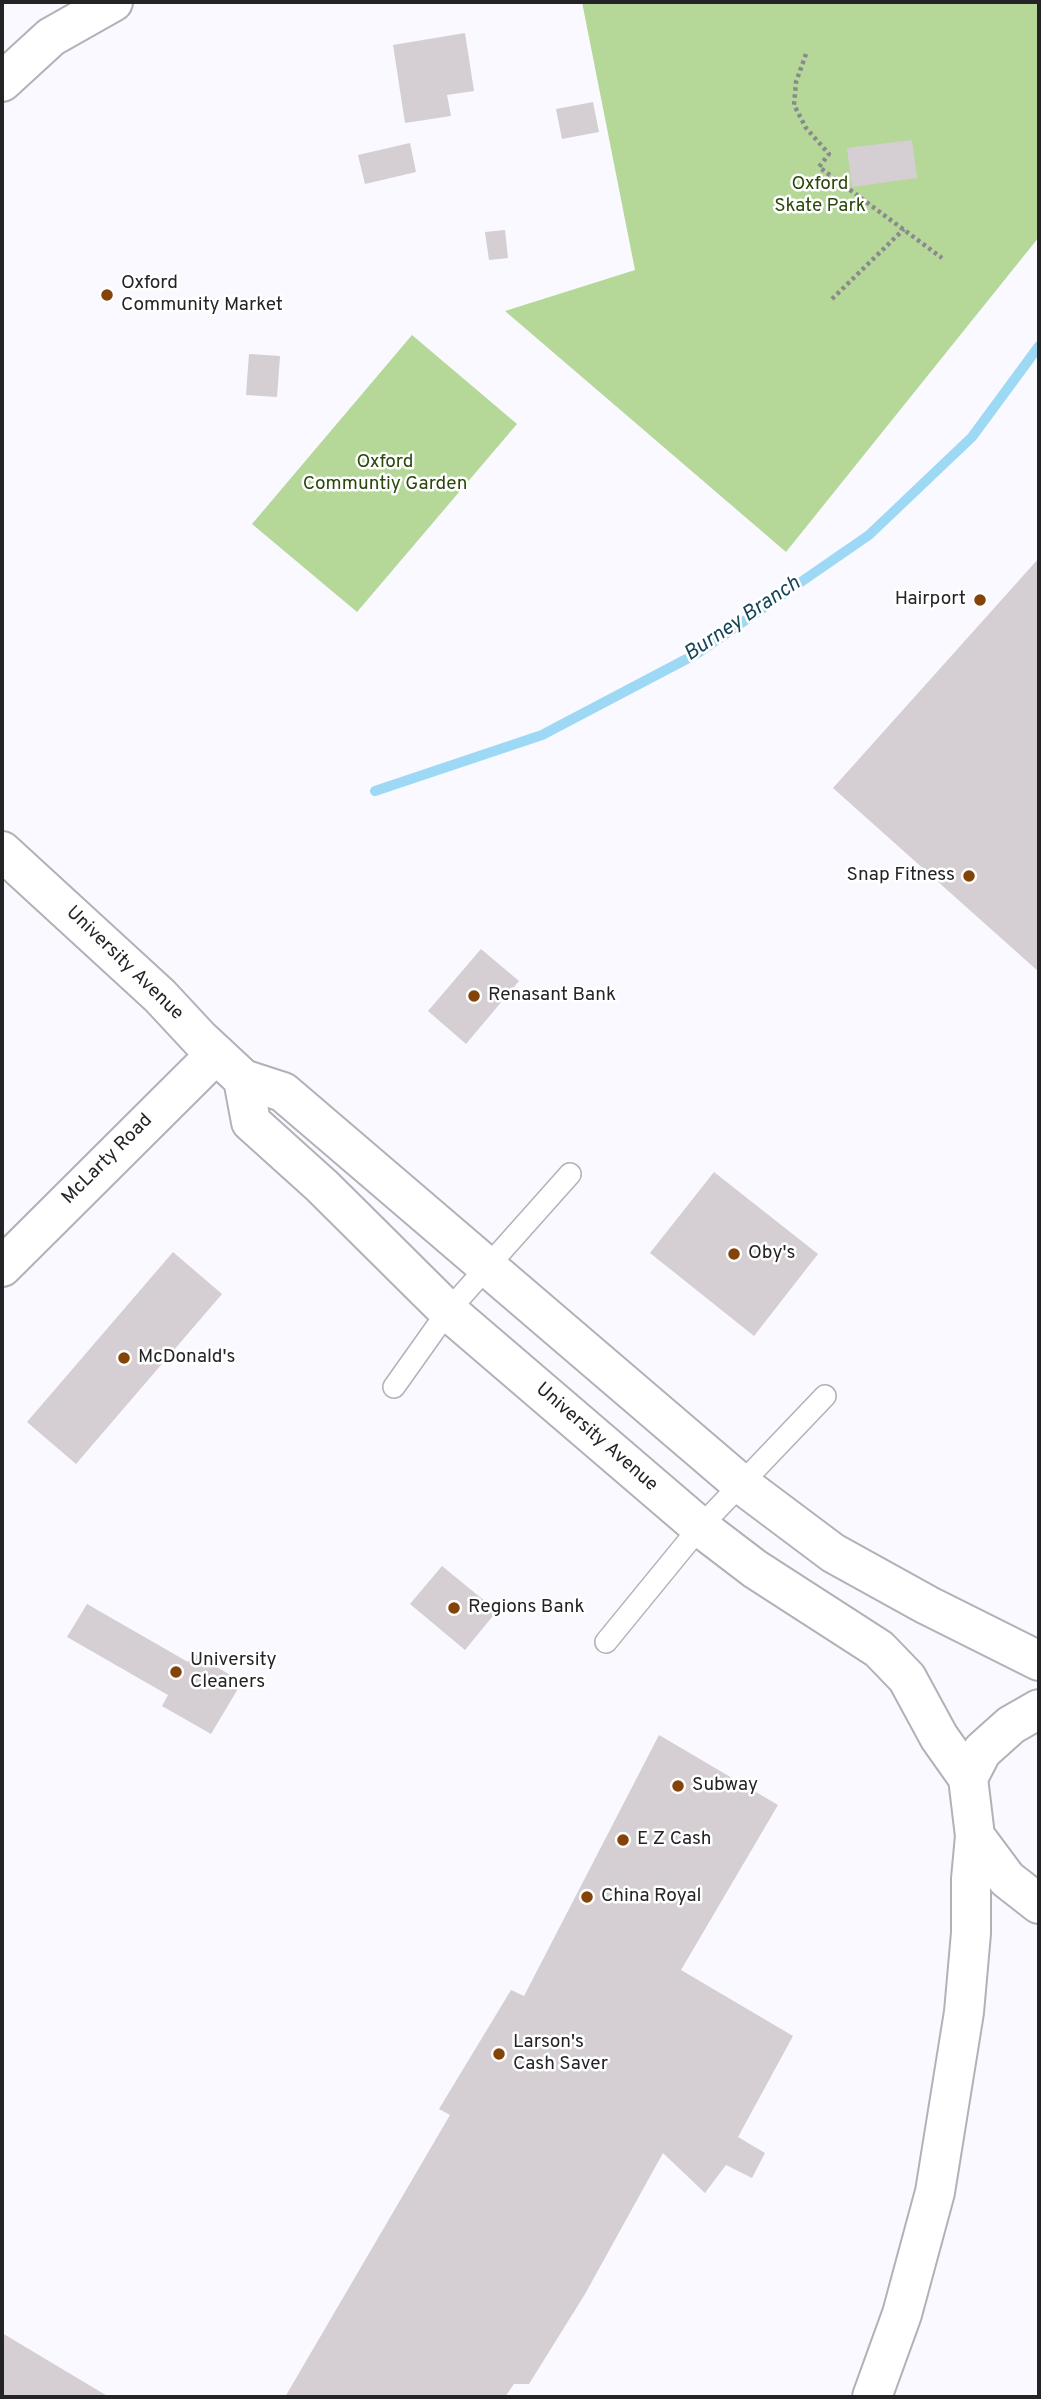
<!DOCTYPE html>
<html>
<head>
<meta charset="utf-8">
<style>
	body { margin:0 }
	#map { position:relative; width:1041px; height:2399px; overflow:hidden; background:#f9f9ff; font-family:Overpass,sans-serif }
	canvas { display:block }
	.frame { position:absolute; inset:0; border:4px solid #242426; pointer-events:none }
</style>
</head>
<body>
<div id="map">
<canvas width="1041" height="2399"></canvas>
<div class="frame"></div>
</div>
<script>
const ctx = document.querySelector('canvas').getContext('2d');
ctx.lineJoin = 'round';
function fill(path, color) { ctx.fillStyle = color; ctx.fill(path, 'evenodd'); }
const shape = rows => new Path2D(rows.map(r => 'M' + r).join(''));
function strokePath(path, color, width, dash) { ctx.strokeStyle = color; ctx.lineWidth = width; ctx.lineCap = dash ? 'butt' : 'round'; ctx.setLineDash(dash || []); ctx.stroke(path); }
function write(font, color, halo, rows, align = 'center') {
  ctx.font = font + ' Overpass,sans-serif'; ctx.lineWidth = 5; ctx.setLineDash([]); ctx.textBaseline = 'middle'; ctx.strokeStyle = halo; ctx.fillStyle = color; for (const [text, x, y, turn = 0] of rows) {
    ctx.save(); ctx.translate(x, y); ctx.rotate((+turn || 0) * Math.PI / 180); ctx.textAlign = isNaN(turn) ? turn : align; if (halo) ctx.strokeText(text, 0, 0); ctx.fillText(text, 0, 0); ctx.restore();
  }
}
const green = shape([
	[582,2,1039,2,1039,237,786,552,505,311,635,270],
	[412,335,517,424,357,612,252,524]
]);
const stream = shape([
	[375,791,542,735,698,653,869,535,972,437,1039,346]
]);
const building = shape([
	[465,33,474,91,447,95,451,116,405,123,393,45],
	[593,102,599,132,562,139,556,109],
	[912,140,917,178,852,187,847,148],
	[410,143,416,172,365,184,358,155],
	[505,230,508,258,489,260,485,232],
	[249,354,280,356,277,397,246,395],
	[1039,558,1039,972,833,788],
	[481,949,519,981,466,1044,428,1011],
	[714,1172,818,1254,754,1336,650,1253],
	[173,1252,222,1294,76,1464,27,1422],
	[442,1566,497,1611,465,1650,410,1604],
	[87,1604,188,1662,193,1653,242,1682,211,1734,162,1706,168,1695,67,1637],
	[659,1735,778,1805,681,1970,793,2036,738,2137,765,2153,752,2178,726,2165,705,2193,663,2153,585,2294,529,2384,514,2384,505,2397,285,2397,450,2115,439,2109,511,1990,524,1996],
	[2,2333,109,2397,2,2397]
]);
const path = shape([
	[806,54,796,82,794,105,806,128,829,154,819,167,942,258],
	[832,299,904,229]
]);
const lane = shape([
	[394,1387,448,1311,570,1174],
	[606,1642,700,1527,825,1396]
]);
const street = shape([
	[2,1267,216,1054]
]);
const secondary = shape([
	[2,82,51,37,113,2],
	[2,851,160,996,200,1039,243,1079,283,1092,741,1484,833,1553,927,1605,1039,1661],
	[243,1079,251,1122,322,1186,448,1311,700,1527,755,1569,879,1649,907,1678,939,1737,968,1778,975,1836,1007,1879,1039,1904],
	[968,1778,982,1751,1011,1725,1039,1709]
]);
const highway = shape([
	[872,2397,902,2314,935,2192,964,2012,971,1933,971,1879,975,1836]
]);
const markers = [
	[107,295,7,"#834309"],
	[980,600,7,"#834309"],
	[969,876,7,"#834309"],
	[474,996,7,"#834309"],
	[734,1254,7,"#834309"],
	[124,1358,7,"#834309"],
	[454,1608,7,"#834309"],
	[176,1672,7,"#834309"],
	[678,1786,7,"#834309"],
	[623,1840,7,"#834309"],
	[587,1897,7,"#834309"],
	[499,2054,7,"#834309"]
];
const parkNames = [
	["Oxford",820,185],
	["Skate Park",820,207],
	["Oxford",385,463],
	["Communtiy Garden",385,485]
];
const poiNames = [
	["Oxford",121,284],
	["Community Market",121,306],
	["Hairport",966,600,"right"],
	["Snap Fitness",955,876,"right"],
	["Renasant Bank",488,996],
	["Oby's",748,1254],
	["McDonald's",138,1358],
	["Regions Bank",468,1608],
	["University",190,1661],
	["Cleaners",190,1683],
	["Subway",692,1786],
	["E Z Cash",637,1840],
	["China Royal",601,1897],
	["Larson's",513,2043],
	["Cash Saver",513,2065]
];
const streetNames = [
	["University Avenue",124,964,44],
	["McLarty Road",108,1160,-45],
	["University Avenue",596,1438,41]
];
const waterNames = [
	["Burney Branch",743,620,-34]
];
fill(green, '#b5d899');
strokePath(stream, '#9dd8f4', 10);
fill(building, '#d5ced2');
strokePath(lane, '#b1b1b8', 24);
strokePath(street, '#b1b1b8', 42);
strokePath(secondary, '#b1b1b8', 42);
strokePath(highway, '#b1b1b8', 42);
strokePath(path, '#8a8a8d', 4.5, [3.5, 3.5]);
strokePath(lane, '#fff', 21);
strokePath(street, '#fff', 38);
strokePath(secondary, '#fff', 38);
strokePath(highway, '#fff', 38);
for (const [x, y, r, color] of markers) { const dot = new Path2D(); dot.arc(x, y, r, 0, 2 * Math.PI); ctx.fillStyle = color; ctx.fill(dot); strokePath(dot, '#fff', 2.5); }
write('19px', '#2b470c', '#fff', parkNames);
write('19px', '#242426', '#fff', poiNames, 'left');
write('19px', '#242426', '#fff', streetNames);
write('italic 21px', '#154558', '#fff', waterNames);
</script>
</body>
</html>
